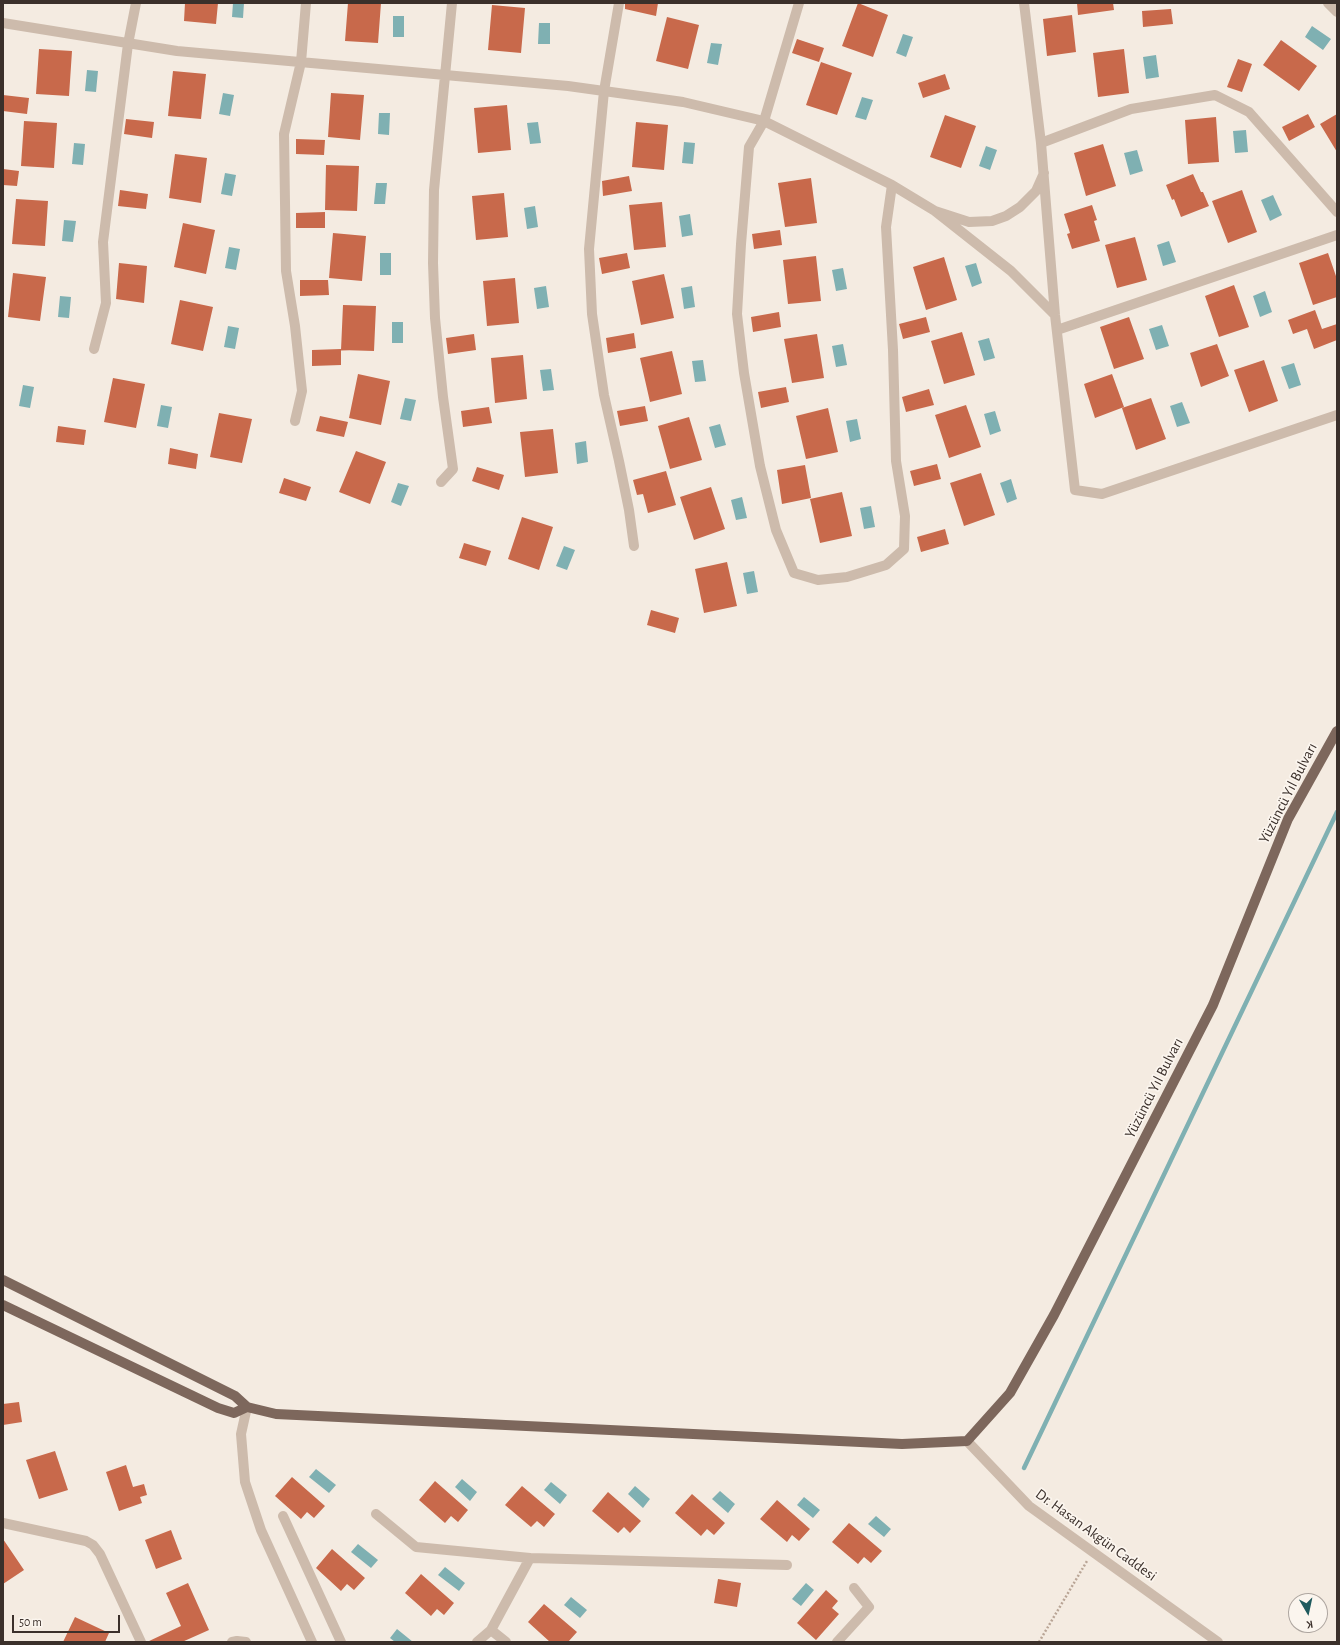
<!DOCTYPE html>
<html>
<head>
<meta charset="utf-8">
<style>
	body { margin:0 }
	#map { position:relative; width:1340px; height:1645px; overflow:hidden; background:#f4ebe1; font-family:"Alegreya Sans",sans-serif }
	canvas { display:block }
	.frame { position:absolute; inset:0; border:4px solid #3b302b; pointer-events:none }
	.north { position:absolute; left:1288px; top:1593px; width:40px; height:40px; box-sizing:border-box; background:#fbf5ee; border:1px solid #aea6a0; border-radius:50%; rotate:171deg; font-size:11px; font-weight:700; line-height:16px; text-align:center; color:#3b302b }
	.north::after { content:''; display:block; margin:auto; width:14px; height:18px; background:#1f5a5e; clip-path:polygon(50% 0,100% 100%,50% 72%,0 100%) }
	.scale { position:absolute; left:12px; top:1615px; width:108px; height:18px; box-sizing:border-box; border:2px solid #3b302b; border-top:0; padding-left:5px; font-size:12px; line-height:14px; white-space:nowrap; color:#3b302b; -webkit-text-stroke:3px #fbf5ee; paint-order:stroke }
</style>
</head>
<body>
<div id="map">
<canvas width="1340" height="1645"></canvas>
<div class="frame"></div>
<div class="north">K</div>
<div class="scale">50 m</div>
</div>
<script>
const ctx = document.querySelector('canvas').getContext('2d');
ctx.lineJoin = 'round';
function fill(path, color) { ctx.fillStyle = color; ctx.fill(path, 'evenodd'); }
const shape = rows => new Path2D(rows.map(r => 'M' + r).join(''));
function strokePath(path, color, width, dash) { ctx.strokeStyle = color; ctx.lineWidth = width; ctx.lineCap = dash ? 'butt' : 'round'; ctx.setLineDash(dash || []); ctx.stroke(path); }
function write(font, color, halo, rows, align = 'center') {
  ctx.font = font + ' "Alegreya Sans",sans-serif'; ctx.lineWidth = 3.5; ctx.setLineDash([]); ctx.textBaseline = 'middle'; ctx.strokeStyle = halo; ctx.fillStyle = color; for (const [text, x, y, turn = 0] of rows) {
    ctx.save(); ctx.translate(x, y); ctx.rotate((+turn || 0) * Math.PI / 180); ctx.textAlign = isNaN(turn) ? turn : align; if (halo) ctx.strokeText(text, 0, 0); ctx.fillText(text, 0, 0); ctx.restore();
  }
}
const water = shape([
	[233,3,244,3,243,18,232,17],
	[393,16,404,16,404,37,393,37],
	[539,23,550,23,550,44,538,44],
	[1312,26,1331,39,1323,50,1305,37],
	[903,34,913,37,906,57,896,53],
	[711,43,722,44,718,65,707,63],
	[1156,55,1159,77,1146,79,1143,57],
	[87,70,98,71,96,92,85,91],
	[223,93,234,95,230,116,219,114],
	[862,97,873,100,866,120,855,117],
	[379,113,390,113,389,135,378,134],
	[538,122,541,143,530,144,527,123],
	[1246,130,1248,152,1235,153,1233,131],
	[684,142,695,143,693,164,682,163],
	[74,143,85,144,83,165,72,164],
	[986,146,997,150,990,170,979,166],
	[1137,150,1143,171,1130,175,1124,153],
	[225,173,236,175,232,196,221,194],
	[376,183,387,183,385,204,374,204],
	[1273,195,1282,215,1270,221,1261,200],
	[535,206,538,227,527,229,524,208],
	[690,214,693,235,682,237,679,216],
	[64,220,76,221,73,242,62,241],
	[1169,241,1176,262,1163,266,1157,245],
	[229,247,240,249,236,270,225,268],
	[380,253,391,253,391,275,380,275],
	[976,263,982,283,972,287,965,266],
	[843,268,847,289,836,291,832,270],
	[546,286,549,307,537,309,534,288],
	[692,286,695,307,684,309,681,288],
	[1265,291,1272,312,1260,317,1253,296],
	[60,296,71,297,69,318,58,317],
	[392,322,403,322,403,343,392,343],
	[1162,325,1169,346,1156,350,1149,329],
	[228,326,239,328,235,349,224,347],
	[989,338,995,358,984,361,978,341],
	[843,344,847,365,836,367,832,346],
	[703,360,706,381,695,382,692,361],
	[1294,363,1301,385,1289,389,1281,367],
	[551,369,554,390,543,391,540,370],
	[23,385,34,387,30,408,19,406],
	[405,398,416,400,411,421,400,419],
	[1182,402,1190,423,1177,427,1170,406],
	[161,405,172,407,168,428,157,426],
	[995,411,1001,431,990,435,984,414],
	[857,419,861,439,850,442,846,421],
	[720,424,726,445,715,448,709,427],
	[586,441,588,462,577,464,575,443],
	[1011,479,1017,499,1007,503,1000,483],
	[398,483,409,486,401,506,391,502],
	[742,497,747,518,736,520,731,500],
	[871,506,875,527,864,529,860,508],
	[564,546,575,550,567,570,556,566],
	[754,571,758,592,747,594,743,573],
	[316,1469,336,1485,329,1493,309,1477],
	[462,1479,477,1492,470,1501,455,1487],
	[551,1482,567,1495,560,1504,544,1490],
	[635,1486,650,1499,643,1508,628,1494],
	[720,1491,735,1504,728,1513,712,1499],
	[804,1497,820,1510,813,1518,797,1505],
	[876,1516,891,1529,884,1537,868,1524],
	[358,1544,378,1560,371,1568,351,1552],
	[445,1567,465,1583,459,1591,438,1575],
	[806,1583,814,1590,801,1606,792,1599],
	[571,1597,587,1610,580,1618,564,1605],
	[397,1629,413,1642,395,1642,390,1638]
]);
const stream = shape([
	[1024,1468,1337,812]
]);
const building = shape([
	[185,3,218,3,216,24,184,21],
	[348,3,381,3,378,43,345,41],
	[625,3,658,3,656,16,625,9],
	[858,3,888,15,873,57,842,46],
	[1077,3,1113,3,1114,10,1078,15],
	[492,5,525,8,521,53,488,50],
	[1171,9,1173,24,1143,27,1142,11],
	[1072,15,1076,52,1047,56,1043,19],
	[667,17,699,25,688,69,656,61],
	[797,39,824,48,819,62,792,53],
	[1281,40,1317,66,1299,91,1263,65],
	[39,49,72,51,69,96,36,94],
	[1124,49,1129,93,1098,97,1093,53],
	[1238,59,1252,64,1242,92,1227,87],
	[821,62,852,73,837,115,806,105],
	[173,71,206,74,201,119,168,116],
	[945,74,950,89,923,98,918,83],
	[331,93,364,95,360,140,328,137],
	[3,95,29,98,27,114,3,111],
	[507,105,511,150,478,153,474,108],
	[1308,114,1315,127,1289,141,1282,127],
	[1337,114,1337,152,1320,124],
	[945,115,976,126,961,168,930,157],
	[1216,117,1219,162,1188,164,1185,120],
	[126,119,154,122,152,138,124,134],
	[24,121,57,123,54,168,21,166],
	[636,122,668,125,664,170,632,167],
	[296,139,325,140,324,155,296,154],
	[1103,144,1116,186,1086,196,1074,153],
	[175,154,207,158,201,203,169,198],
	[326,165,359,166,357,211,325,210],
	[3,169,19,171,17,186,3,185],
	[1193,174,1201,192,1203,192,1209,206,1181,217,1174,199,1172,200,1166,185],
	[629,176,632,191,603,196,602,181],
	[811,178,817,223,785,227,778,183],
	[120,190,148,194,146,209,118,206],
	[1242,190,1257,232,1228,243,1212,201],
	[504,193,508,237,476,240,472,196],
	[16,199,48,201,45,246,12,244],
	[662,202,666,247,634,250,629,205],
	[1092,205,1097,220,1094,221,1100,241,1072,249,1067,234,1070,233,1064,214],
	[325,212,325,228,296,228,296,213],
	[183,223,215,230,206,274,174,267],
	[780,230,782,245,754,249,752,234],
	[333,233,366,236,362,281,329,278],
	[1135,237,1147,280,1117,288,1105,245],
	[627,253,630,268,602,274,599,258],
	[1328,253,1337,279,1337,297,1313,305,1299,263],
	[816,256,821,301,788,304,783,260],
	[944,257,957,300,926,310,913,267],
	[119,263,147,266,144,303,116,299],
	[13,273,46,277,40,321,8,317],
	[664,274,674,318,641,325,632,281],
	[515,278,519,323,487,326,483,281],
	[300,280,328,280,329,295,300,296],
	[1234,285,1249,327,1219,337,1205,296],
	[180,300,213,307,203,351,171,344],
	[343,305,376,306,374,351,341,350],
	[1315,310,1322,329,1337,324,1337,340,1314,349,1307,329,1293,334,1288,320],
	[779,312,781,327,753,332,751,317],
	[926,317,930,332,903,339,899,324],
	[1129,317,1144,359,1114,369,1100,327],
	[962,332,975,375,944,384,931,341],
	[634,333,636,348,608,353,606,338],
	[474,334,476,350,448,354,446,338],
	[817,334,824,378,792,383,784,339],
	[1217,344,1229,376,1201,387,1190,353],
	[341,349,341,365,312,366,312,350],
	[672,351,682,394,650,402,640,358],
	[523,355,527,399,495,403,491,358],
	[1264,360,1278,401,1249,412,1234,370],
	[358,374,390,381,381,425,349,418],
	[1112,374,1124,407,1095,418,1084,384],
	[113,378,145,384,136,428,104,422],
	[786,387,789,402,761,408,758,392],
	[929,389,934,405,906,412,902,397],
	[1151,398,1166,439,1136,450,1122,408],
	[966,405,981,447,949,458,935,415],
	[645,406,648,421,620,426,617,411],
	[489,407,492,423,463,427,461,411],
	[828,408,838,452,806,459,796,416],
	[219,413,252,419,242,463,210,457],
	[320,416,348,422,344,437,316,431],
	[689,417,702,460,670,469,658,426],
	[58,426,86,430,84,445,56,442],
	[553,429,558,473,525,477,520,432],
	[170,448,198,454,196,469,168,464],
	[356,451,386,462,370,504,339,492],
	[937,464,941,479,914,486,910,471],
	[805,465,811,498,782,504,777,470],
	[477,467,504,475,499,490,472,481],
	[666,471,676,505,648,513,643,494,637,495,633,480],
	[981,473,995,515,964,526,950,483],
	[284,478,311,487,306,501,279,493],
	[711,487,725,529,694,540,680,497],
	[842,492,852,536,820,543,810,499],
	[522,517,553,527,539,570,508,559],
	[945,529,949,544,921,552,917,537],
	[464,543,491,551,486,566,459,558],
	[727,562,737,606,704,613,695,569],
	[651,610,679,618,675,633,647,625],
	[19,1402,22,1422,3,1425,3,1404],
	[55,1451,68,1490,39,1499,26,1460],
	[126,1465,133,1487,144,1484,147,1495,140,1497,142,1503,119,1511,106,1472],
	[292,1477,325,1506,314,1518,307,1512,301,1519,275,1496],
	[435,1481,468,1510,458,1522,451,1516,445,1523,419,1500],
	[522,1486,555,1514,544,1527,537,1521,531,1527,505,1505],
	[608,1492,641,1521,630,1533,624,1527,618,1533,592,1511],
	[692,1494,725,1523,714,1535,707,1529,701,1536,675,1513],
	[777,1500,810,1529,799,1541,792,1535,787,1542,760,1519],
	[849,1523,882,1551,871,1563,864,1557,858,1564,832,1542],
	[171,1530,182,1559,156,1569,145,1540],
	[3,1539,24,1570,3,1584],
	[332,1549,365,1578,354,1590,347,1584,341,1591,316,1568],
	[421,1574,454,1603,444,1615,437,1609,431,1616,405,1593],
	[718,1579,741,1583,737,1607,714,1603],
	[188,1583,209,1630,182,1642,147,1642,181,1626,166,1593],
	[826,1590,838,1601,832,1608,839,1614,816,1640,797,1623],
	[544,1604,577,1632,568,1642,550,1642,528,1622],
	[75,1617,109,1633,105,1642,63,1642]
]);
const path = shape([
	[1039,1642,1087,1561]
]);
const minor = shape([
	[619,3,604,91,589,249,592,314,604,395,619,461,629,510,634,546],
	[799,3,764,121,749,147,741,244,737,314,744,373,760,466,776,530,794,573,818,580,847,577,886,565,904,549,905,516,896,461,893,350,886,227,892,185],
	[1024,3,1041,143,1055,315,1075,490,1102,494,1337,415],
	[1328,3,1337,12],
	[3,23,177,51,568,86,683,102,764,121,892,185,935,211],
	[1041,143,1131,109,1215,95,1249,112,1337,212],
	[1044,173,1036,191,1020,207,1006,216,992,221,969,222,935,211,1011,271,1055,315],
	[1057,330,1337,235],
	[94,349,106,303,103,242,128,44,136,3],
	[295,421,302,391,295,326,286,271,284,134,301,62,306,3],
	[441,482,453,469,443,397,435,318,433,263,434,190,452,3],
	[247,1407,241,1434,245,1482,261,1530,312,1642],
	[967,1441,1029,1506,1218,1642],
	[376,1514,416,1547,530,1558],
	[283,1516,341,1642],
	[3,1523,86,1541,93,1545,100,1554,141,1642],
	[491,1630,506,1642],
	[232,1642,237,1641,246,1642],
	[477,1642,491,1630,530,1558,787,1565],
	[837,1642,869,1607,854,1588]
]);
const major = shape([
	[3,1280,235,1396,247,1407,276,1414,902,1444,967,1441,1010,1393,1054,1315,1213,1005,1288,819,1337,731],
	[3,1305,218,1408,234,1413,247,1407]
]);
const streetNames = [
	["Yüzüncü Yıl Bulvarı",1288,793,-63],
	["Yüzüncü Yıl Bulvarı",1154,1088,-63],
	["Dr. Hasan Akgün Caddesi",1096,1535,36]
];
fill(water, '#7fb0b2');
strokePath(stream, '#7fb0b2', 4.5);
fill(building, '#c8694b');
strokePath(path, '#b9a596', 2.5, [2, 2]);
strokePath(minor, '#cdbbac', 10);
strokePath(major, '#7d675c', 10);
write('15px', '#3b302b', '#fbf5ee', streetNames);
</script>
</body>
</html>
